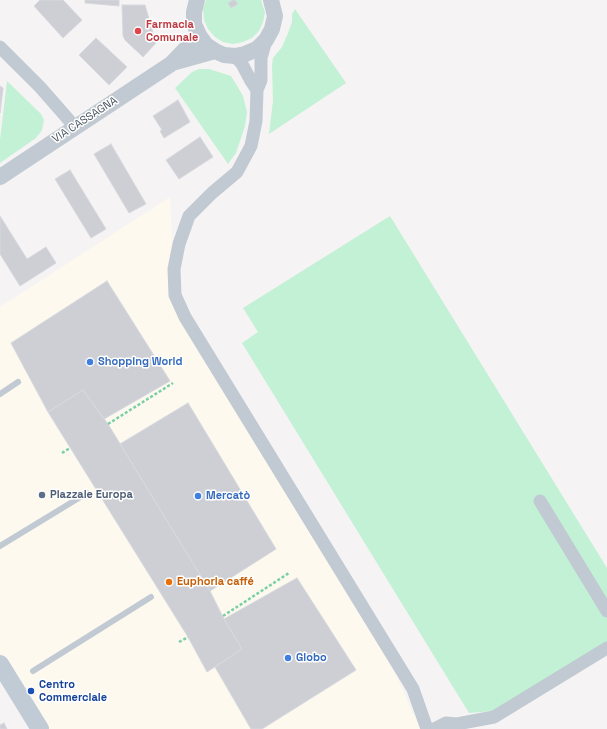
<!DOCTYPE html>
<html>
<head>
<meta charset="utf-8">
<style>
	body { margin:0 }
	canvas { display:block; background:#f5f3f3 }
</style>
</head>
<body>
<canvas width="607" height="729"></canvas>
<script>
const ctx = document.querySelector('canvas').getContext('2d');
ctx.lineJoin = 'round';
function fill(path, color) { ctx.fillStyle = color; ctx.fill(path, 'evenodd'); }
const shape = rows => new Path2D(rows.map(r => 'M' + r).join(''));
function strokePath(path, color, width, dash) { ctx.strokeStyle = color; ctx.lineWidth = width; ctx.lineCap = dash ? 'butt' : 'round'; ctx.setLineDash(dash || []); ctx.stroke(path); }
function write(font, color, halo, rows, align = 'center') {
  ctx.font = font + ' "Space Grotesk",sans-serif'; ctx.lineWidth = 3; ctx.setLineDash([]); ctx.textBaseline = 'middle'; ctx.strokeStyle = halo; ctx.fillStyle = color; for (const [text, x, y, turn = 0] of rows) {
    ctx.save(); ctx.translate(x, y); ctx.rotate((+turn || 0) * Math.PI / 180); ctx.textAlign = isNaN(turn) ? turn : align; if (halo) ctx.strokeText(text, 0, 0); ctx.fillText(text, 0, 0); ctx.restore();
  }
}
const commercial = shape([
	[170,197,175,295,391,662,413,714,425,729,40,729,0,664,0,307]
]);
const green = shape([
	[206,0,261,0,265,13,263,22,259,31,252,38,243,42,233,44,223,42,215,37,208,29,204,20,203,9],
	[295,9,346,83,269,134,273,101,272,65,273,58,282,47,288,33,292,22,292,14],
	[199,69,209,69,231,76,236,84,243,96,247,112,245,126,236,153,228,164,175,88,192,72],
	[7,81,41,114,44,120,42,130,36,138,0,163,0,140],
	[390,216,607,568,607,642,493,711,469,713,242,343,258,332,243,308]
]);
const building = shape([
	[40,0,63,0,82,20,63,38,34,6,40,0],
	[85,0,119,0,119,6,85,3,85,0],
	[233,0,235,0,238,4,231,8,228,3,233,0],
	[122,5,145,5,156,43,143,57,125,40,123,36,122,5],
	[96,38,127,67,109,85,79,55,96,38],
	[0,86,3,88,0,113,0,86],
	[178,100,190,122,164,138,160,131,162,130,153,116,178,100],
	[200,137,213,157,179,179,166,160,200,137],
	[111,144,146,204,129,213,94,154,111,144],
	[70,170,106,229,91,238,55,179,70,170],
	[0,216,27,259,46,247,56,263,20,286,0,254,0,216],
	[107,281,170,381,104,419,83,390,48,412,11,343,107,281],
	[83,390,108,424,210,591,224,619,242,649,207,672,188,637,48,412,83,390],
	[188,403,276,549,210,591,120,444,188,403],
	[297,578,356,670,262,729,251,729,215,667,242,649,224,619,297,578],
	[4,723,7,729,0,729,0,725,4,723]
]);
const path = shape([
	[108,424,173,383],
	[62,453,70,448],
	[223,616,289,573],
	[179,642,188,637]
]);
const service = shape([
	[0,394,18,382],
	[0,546,87,493],
	[33,671,151,597]
]);
const minor = shape([
	[266,40,261,58,261,80,257,90,256,121,251,146,237,172,212,193,189,216,179,244,174,269,175,295,185,317,413,689,427,729],
	[0,47,40,87,75,127],
	[235,56,242,64,251,81,257,90],
	[540,501,607,611],
	[434,729,446,723,457,724,494,717,607,648]
]);
const tertiary = shape([
	[197,0,194,12,194,24,199,35,206,45,215,51,224,55,235,56,245,54,257,49,266,40,272,29,275,16,271,0],
	[172,63,215,51],
	[0,177,171,64,199,35]
]);
const secondary = shape([
	[0,664,40,729]
]);
const markers = [
	[138,31,4,"#e0444e"],
	[90,362,4,"#3f7fe0"],
	[42,495,4,"#5c6f8a"],
	[198,496,4,"#3f7fe0"],
	[169,582,4,"#e8710a"],
	[288,658,4,"#3f7fe0"],
	[31,691,4,"#1a4fb4"]
];
const healthNames = [
	["Farmacia",146,25],
	["Comunale",146,38]
];
const streetNames = [
	["VIA CASSAGNA",85,120,-33]
];
const shopNames = [
	["Shopping World",98,362],
	["Mercatò",206,496],
	["Globo",296,658]
];
const serviceNames = [
	["Piazzale Europa",50,495]
];
const foodNames = [
	["Euphoria caffé",177,582]
];
const transitNames = [
	["Centro",39,685],
	["Commerciale",39,698]
];
fill(commercial, '#fdf9ef');
fill(green, '#c3f1d5');
fill(building, '#cdcfd5');
strokePath(building, '#d7d9de', 1);
strokePath(path, '#7ad0a6', 2.5, [3, 2]);
strokePath(service, '#c1cad2', 6);
strokePath(minor, '#c1cad2', 13);
strokePath(tertiary, '#c1cad2', 16);
strokePath(secondary, '#c1cbd6', 18);
for (const [x, y, r, color] of markers) { const dot = new Path2D(); dot.arc(x, y, r, 0, 2 * Math.PI); ctx.fillStyle = color; ctx.fill(dot); strokePath(dot, '#fff', 1.5); }
write('bold 11px', '#be3a42', '#fff', healthNames, 'left');
write('11px', '#4a5661', '#fff', streetNames);
write('bold 11px', '#366cbe', '#fff', shopNames, 'left');
write('bold 11px', '#4e5e75', '#fff', serviceNames, 'left');
write('bold 11px', '#c56008', '#fff', foodNames, 'left');
write('bold 11px', '#164399', '#fff', transitNames, 'left');
</script>
</body>
</html>
